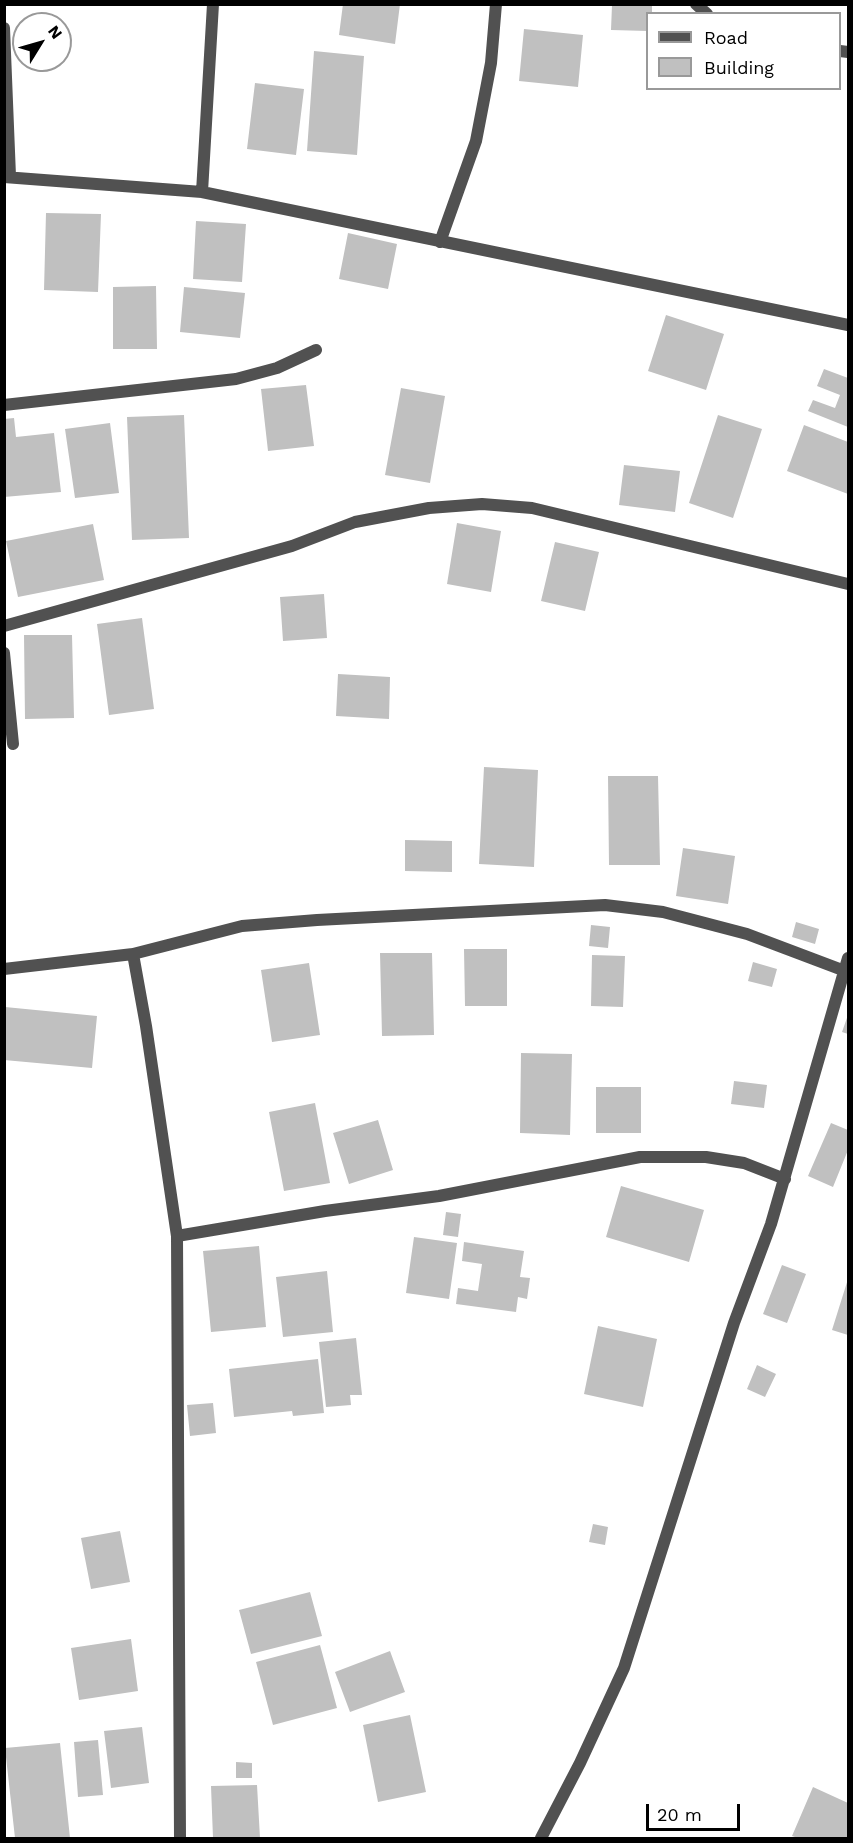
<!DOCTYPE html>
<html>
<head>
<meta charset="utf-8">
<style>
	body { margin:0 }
	#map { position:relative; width:853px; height:1843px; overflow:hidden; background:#fff; font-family:"Work Sans",sans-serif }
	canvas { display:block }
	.frame { position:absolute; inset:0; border:6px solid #000; pointer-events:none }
	.legend { position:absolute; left:646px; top:12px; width:195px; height:78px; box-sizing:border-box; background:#fff; border:2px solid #999; margin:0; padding:8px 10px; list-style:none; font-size:18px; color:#000 }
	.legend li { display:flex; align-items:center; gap:12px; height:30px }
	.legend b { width:30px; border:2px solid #999 }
	.north { position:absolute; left:12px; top:12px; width:60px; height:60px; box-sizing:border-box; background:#fff; border:2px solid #999; border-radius:50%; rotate:53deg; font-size:16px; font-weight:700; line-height:24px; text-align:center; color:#000 }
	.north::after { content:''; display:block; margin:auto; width:21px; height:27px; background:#000; clip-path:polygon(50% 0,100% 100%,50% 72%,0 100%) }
	.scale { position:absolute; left:646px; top:1804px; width:94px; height:27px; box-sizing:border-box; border:3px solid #000; border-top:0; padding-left:8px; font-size:18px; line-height:21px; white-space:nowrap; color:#000; -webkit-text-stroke:4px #fff; paint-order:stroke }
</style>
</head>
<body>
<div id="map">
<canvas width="853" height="1843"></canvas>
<div class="frame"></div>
<ul class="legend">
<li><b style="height:8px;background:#515151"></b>Road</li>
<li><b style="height:16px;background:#c0c0c0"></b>Building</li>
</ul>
<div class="north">N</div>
<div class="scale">20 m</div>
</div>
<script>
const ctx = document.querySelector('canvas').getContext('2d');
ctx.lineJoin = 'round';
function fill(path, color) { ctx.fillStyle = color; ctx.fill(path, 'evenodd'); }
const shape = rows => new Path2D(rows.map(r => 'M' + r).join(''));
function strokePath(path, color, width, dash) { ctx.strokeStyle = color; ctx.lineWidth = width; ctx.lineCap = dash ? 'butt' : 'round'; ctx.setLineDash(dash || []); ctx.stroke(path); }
const building = shape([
	[343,4,400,4,395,44,339,35],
	[612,5,652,5,652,14,648,14,648,31,611,30],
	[524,29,583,35,578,87,519,81],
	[314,51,364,56,357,155,307,151],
	[255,83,304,89,296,155,247,149],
	[46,213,101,214,98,292,44,290],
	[196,221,246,224,242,282,193,279],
	[348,233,397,244,388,289,339,279],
	[156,286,157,349,113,349,113,287],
	[184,287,245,293,240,338,180,332],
	[666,315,724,334,706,390,648,371],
	[824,369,848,378,848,427,808,411,813,400,835,408,840,395,817,386],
	[306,385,314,446,268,451,261,389],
	[401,388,445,396,430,483,385,475],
	[184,415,189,538,132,540,127,417],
	[718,415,762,429,733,518,689,503],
	[14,418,16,437,54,433,61,492,4,497,4,419],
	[110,423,119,493,75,498,65,429],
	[804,425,848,442,848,494,787,471],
	[624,465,680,471,675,512,619,505],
	[457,523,501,531,491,592,447,584],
	[93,524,104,580,18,597,6,541],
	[555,542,599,552,585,611,541,601],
	[324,594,327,638,283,641,280,597],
	[142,618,154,709,109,715,97,624],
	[24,635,72,635,74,718,25,719],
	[338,674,390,677,389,719,336,716],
	[484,767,538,770,534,867,479,864],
	[608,776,658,776,660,865,609,865],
	[405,840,452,841,452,872,405,871],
	[683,848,735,856,728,904,676,896],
	[796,922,819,929,815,944,792,937],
	[591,925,610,927,608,948,589,946],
	[464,949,507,949,507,1006,465,1006],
	[380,953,432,953,434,1035,382,1036],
	[592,955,625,956,623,1007,591,1006],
	[753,962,777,969,772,987,748,981],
	[309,963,320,1035,272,1042,261,970],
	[5,1007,97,1016,92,1068,4,1060],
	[848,1015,848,1034,842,1032],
	[521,1053,572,1054,570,1135,520,1133],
	[734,1081,767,1085,764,1108,731,1104],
	[596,1087,641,1087,641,1133,596,1133],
	[315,1103,330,1183,284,1191,269,1112],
	[378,1120,393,1170,349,1184,333,1133],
	[831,1123,848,1130,848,1150,833,1187,808,1176],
	[621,1186,704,1210,689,1262,606,1237],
	[446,1212,461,1214,458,1237,443,1235],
	[414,1237,457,1243,449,1299,406,1293],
	[464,1242,524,1251,520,1277,530,1278,527,1299,518,1297,516,1312,456,1304,458,1288,478,1291,482,1264,462,1261],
	[259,1246,266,1327,211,1332,203,1251],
	[782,1265,806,1274,787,1323,763,1314],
	[327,1271,333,1332,283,1337,276,1277],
	[848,1279,848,1335,832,1330],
	[598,1326,657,1339,643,1407,584,1394],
	[356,1338,362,1395,350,1395,351,1405,326,1407,319,1342],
	[318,1359,324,1413,293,1416,292,1411,234,1417,229,1369],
	[757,1365,776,1374,765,1397,747,1389],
	[213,1403,216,1433,190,1436,187,1405],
	[593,1524,608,1527,605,1545,589,1542],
	[120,1531,130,1582,91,1589,81,1538],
	[310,1592,322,1636,251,1654,239,1610],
	[131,1639,138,1691,79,1700,71,1648],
	[320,1645,337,1708,273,1725,256,1662],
	[390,1651,405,1692,350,1712,335,1672],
	[410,1715,426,1792,378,1802,363,1725],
	[142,1727,149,1783,111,1788,104,1731],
	[98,1740,103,1795,78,1797,74,1742],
	[60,1743,70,1838,15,1838,5,1748],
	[236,1762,252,1763,252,1778,236,1778],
	[257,1785,260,1838,213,1838,211,1786],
	[813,1787,848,1803,848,1838,798,1838,792,1836]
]);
const street = shape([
	[696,4,707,14],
	[4,28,10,176],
	[840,51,848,52],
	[4,177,202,192,848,325],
	[202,192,213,4],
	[440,242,476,141,491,63,496,4],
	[4,405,236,379,277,368,316,350],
	[4,626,292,546,355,522,429,508,482,504,532,508,848,584],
	[4,653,13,744],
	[133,954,146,1026,177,1236,180,1838],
	[4,969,133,954,242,926,317,920,605,905,663,912,747,934,845,971],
	[177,1236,325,1211,439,1196,640,1157,706,1157,744,1163,785,1179],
	[541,1838,580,1763,624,1668,734,1323,771,1224,848,958]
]);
fill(building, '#c0c0c0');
strokePath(street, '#515151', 12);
</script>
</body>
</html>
